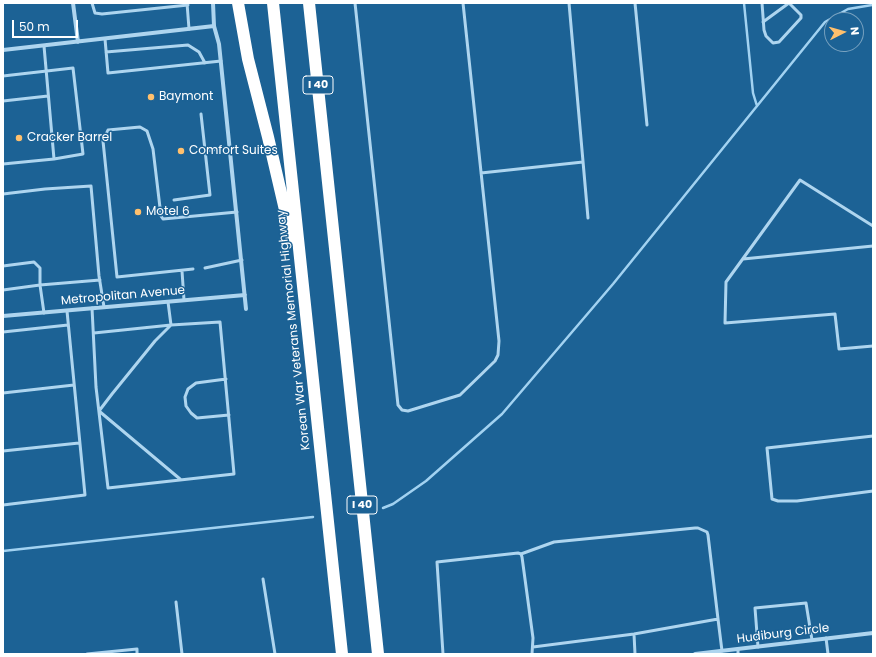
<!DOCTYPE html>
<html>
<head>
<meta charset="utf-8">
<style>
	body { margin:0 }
	#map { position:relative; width:876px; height:657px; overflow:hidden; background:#1c6295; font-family:Poppins,sans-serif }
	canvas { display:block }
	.frame { position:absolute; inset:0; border:4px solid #fff; pointer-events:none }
	.north { position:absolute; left:824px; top:12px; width:40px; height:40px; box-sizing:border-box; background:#1c6295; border:1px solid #77a1bf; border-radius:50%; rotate:84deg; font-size:11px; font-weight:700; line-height:16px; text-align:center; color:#fff }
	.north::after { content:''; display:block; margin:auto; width:14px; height:18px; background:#ffc06d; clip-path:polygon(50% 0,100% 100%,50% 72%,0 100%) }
	.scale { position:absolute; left:12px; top:20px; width:66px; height:18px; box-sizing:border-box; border:2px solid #fff; border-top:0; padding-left:5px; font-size:12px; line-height:14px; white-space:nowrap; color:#fff; -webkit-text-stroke:3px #1c6295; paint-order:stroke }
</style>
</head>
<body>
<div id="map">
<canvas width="876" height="657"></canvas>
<div class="frame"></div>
<div class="north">N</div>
<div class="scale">50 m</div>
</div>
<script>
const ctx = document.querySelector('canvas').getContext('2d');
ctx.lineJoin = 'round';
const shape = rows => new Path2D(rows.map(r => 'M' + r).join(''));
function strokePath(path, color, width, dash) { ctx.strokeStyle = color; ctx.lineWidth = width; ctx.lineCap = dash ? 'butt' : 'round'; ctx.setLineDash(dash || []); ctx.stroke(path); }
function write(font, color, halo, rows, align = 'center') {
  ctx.font = font + ' Poppins,sans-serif'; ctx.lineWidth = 3; ctx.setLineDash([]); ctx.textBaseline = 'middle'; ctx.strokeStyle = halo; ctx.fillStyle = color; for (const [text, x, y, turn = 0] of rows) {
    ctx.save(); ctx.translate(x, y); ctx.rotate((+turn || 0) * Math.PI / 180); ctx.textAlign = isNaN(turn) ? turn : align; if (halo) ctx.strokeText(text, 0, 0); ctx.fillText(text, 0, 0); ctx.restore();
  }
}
const stream = shape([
	[744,3,753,93,757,106],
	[383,508,393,504,426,481,502,414,613,284,825,22,848,9,872,5],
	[3,551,313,517]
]);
const lane = shape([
	[92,3,95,13,102,14,188,5],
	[187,3,189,29],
	[355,3,398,405,402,410,408,411,460,395,495,361,498,355,499,341,463,3],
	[569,3,588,218],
	[635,3,647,125],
	[762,3,764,30,766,36,773,43,779,42,801,18,801,15,789,3],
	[763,22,789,3],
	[105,39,108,73,221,61],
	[44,46,54,159],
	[106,52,188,45,199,52,205,63],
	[3,76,73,68,83,154,54,159,3,164],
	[3,101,48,96],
	[206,151,230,147],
	[481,173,583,162],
	[3,194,45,189,91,186,99,276,104,307],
	[174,200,210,195,201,114],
	[873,226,800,180,726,282,725,323,835,314,839,349,873,346],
	[743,259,873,246],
	[3,266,34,262,40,268,40,285,3,290],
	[205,268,242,260],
	[193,269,117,277,103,141,108,130,140,127,147,131,153,149,161,216,163,219,237,212],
	[182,271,184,300],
	[92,308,96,387,108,488,234,474,220,322,171,325,168,302],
	[44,313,40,285,100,280],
	[171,325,155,341,112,394,99,411,180,479],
	[3,332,68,325],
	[94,333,171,325],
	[226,379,196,383,188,389,185,397,186,406,191,413,197,418,229,415],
	[3,393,74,385],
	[873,436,767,448,772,499,778,501,797,501,873,491],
	[3,451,79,443],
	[3,505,85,495,67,311],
	[521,554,554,542,695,528,698,528,707,532,708,535,718,619],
	[263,579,275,654],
	[176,602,182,654],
	[634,634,635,654],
	[826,638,828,654],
	[533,647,634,634,718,619,722,651],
	[758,647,755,608,806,603,812,640],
	[738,649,738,654],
	[87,654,137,649,137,654],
	[443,654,437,562,518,553,521,554,522,557,533,638,532,654]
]);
const street = shape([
	[73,3,78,42],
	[213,3,214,26,219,44,246,309],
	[3,50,214,26],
	[3,316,245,295],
	[695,654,873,633]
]);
const highway = shape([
	[238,3,248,59,268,137,292,240],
	[273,3,342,654],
	[309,3,378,654]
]);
const markers = [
	[151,97,4,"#ffc06d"],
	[19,138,4,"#ffc06d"],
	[181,151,4,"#ffc06d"],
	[138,212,4,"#ffc06d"]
];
const shields = [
	[318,85,30],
	[362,505,30]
];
const shieldNames = [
	["I 40",318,85],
	["I 40",362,505]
];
const poiNames = [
	["Baymont",159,97],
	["Cracker Barrel",27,138],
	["Comfort Suites",189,151],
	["Motel 6",146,212]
];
const streetNames = [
	["Metropolitan Avenue",123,296,-5],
	["Korean War Veterans Memorial Highway",294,330,-96],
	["Hudiburg Circle",783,634,-7]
];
strokePath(stream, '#a2d2f1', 2.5);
strokePath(lane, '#aed5ef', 3);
strokePath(street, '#aed5ef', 4);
strokePath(highway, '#fff', 12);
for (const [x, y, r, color] of markers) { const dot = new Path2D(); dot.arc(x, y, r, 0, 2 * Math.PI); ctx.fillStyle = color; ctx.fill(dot); strokePath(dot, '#1c6295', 1.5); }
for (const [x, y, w] of shields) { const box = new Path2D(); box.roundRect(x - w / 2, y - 9, w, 18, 3); ctx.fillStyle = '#1c6295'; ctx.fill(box); strokePath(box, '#fff', 1); }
write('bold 11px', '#fff', null, shieldNames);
write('12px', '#fff', '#1c6295', poiNames, 'left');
write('12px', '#fff', '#1c6295', streetNames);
</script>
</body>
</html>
